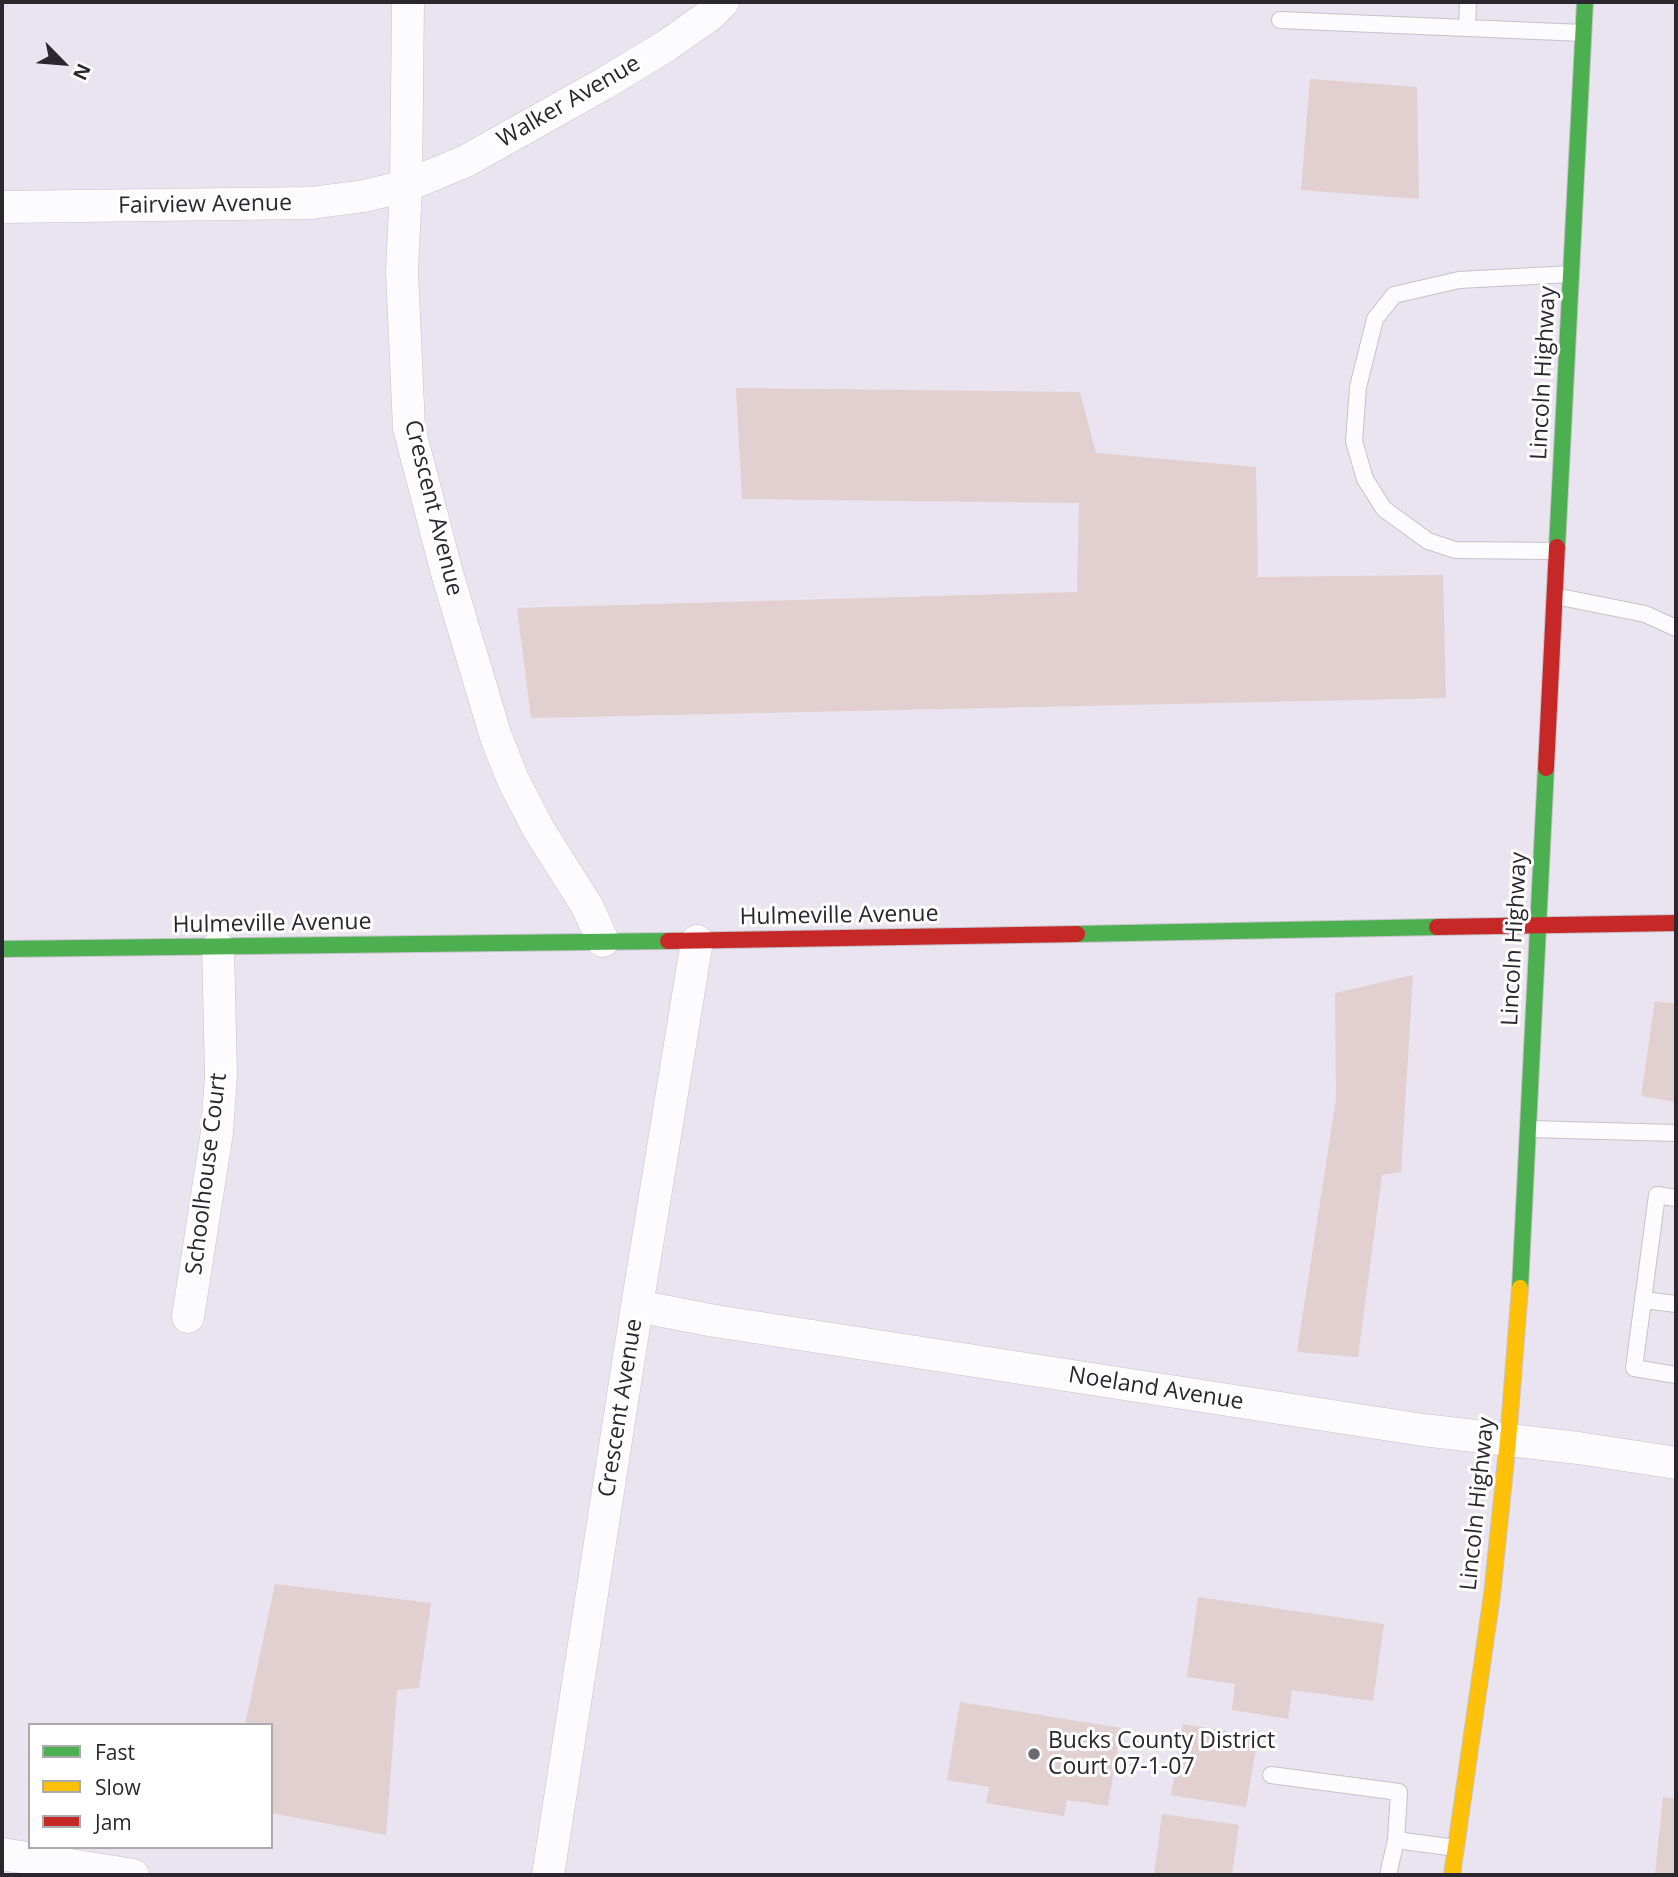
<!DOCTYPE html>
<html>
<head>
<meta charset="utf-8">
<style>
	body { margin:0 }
	#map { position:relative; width:1678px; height:1877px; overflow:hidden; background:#e9e4ef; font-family:"Open Sans",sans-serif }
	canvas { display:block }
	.frame { position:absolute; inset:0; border:4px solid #2a272e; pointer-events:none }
	.legend { position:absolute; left:28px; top:1723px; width:245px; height:126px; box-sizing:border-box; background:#fff; border:2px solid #aaa9ab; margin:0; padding:9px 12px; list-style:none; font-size:21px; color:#2a272e }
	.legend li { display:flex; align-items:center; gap:14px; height:35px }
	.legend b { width:35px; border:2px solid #aaa9ab }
	.north { position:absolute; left:28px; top:28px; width:70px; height:70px; -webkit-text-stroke:5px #fff; paint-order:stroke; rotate:115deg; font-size:19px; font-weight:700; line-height:28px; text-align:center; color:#2a272e }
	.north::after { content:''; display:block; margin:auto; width:24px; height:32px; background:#2a272e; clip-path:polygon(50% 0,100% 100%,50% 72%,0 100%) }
</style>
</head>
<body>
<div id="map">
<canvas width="1678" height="1877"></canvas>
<div class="frame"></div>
<ul class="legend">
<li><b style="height:9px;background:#4caf50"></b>Fast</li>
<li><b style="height:9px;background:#ffc107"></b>Slow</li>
<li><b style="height:9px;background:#c62828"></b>Jam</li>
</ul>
<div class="north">N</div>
</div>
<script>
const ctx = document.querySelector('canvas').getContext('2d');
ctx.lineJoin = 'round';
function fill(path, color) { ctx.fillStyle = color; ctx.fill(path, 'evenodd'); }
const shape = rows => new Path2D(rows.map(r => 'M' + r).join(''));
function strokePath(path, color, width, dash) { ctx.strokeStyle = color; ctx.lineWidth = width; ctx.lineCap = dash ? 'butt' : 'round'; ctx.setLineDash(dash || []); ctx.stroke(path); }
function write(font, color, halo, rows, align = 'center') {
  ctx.font = font + ' "Open Sans",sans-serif'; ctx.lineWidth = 6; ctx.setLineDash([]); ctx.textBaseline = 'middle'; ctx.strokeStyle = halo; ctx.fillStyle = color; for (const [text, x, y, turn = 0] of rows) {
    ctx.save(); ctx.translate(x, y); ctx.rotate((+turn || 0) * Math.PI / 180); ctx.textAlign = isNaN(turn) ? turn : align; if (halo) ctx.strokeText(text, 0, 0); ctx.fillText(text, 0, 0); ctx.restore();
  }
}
const building = shape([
	[1310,79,1417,87,1419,199,1301,190],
	[736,388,1080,392,1096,453,1256,467,1258,577,1443,575,1446,698,531,718,517,608,1077,592,1079,503,742,499],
	[1413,975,1401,1172,1382,1175,1358,1357,1297,1352,1336,1099,1335,993],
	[1655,1001,1676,1004,1676,1102,1641,1096],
	[275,1584,431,1603,419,1688,397,1690,386,1835,271,1813,271,1725,245,1725],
	[1198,1597,1384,1624,1373,1701,1292,1690,1288,1719,1232,1710,1235,1684,1187,1677],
	[960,1702,1121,1728,1108,1806,1067,1800,1064,1816,986,1803,989,1787,947,1780],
	[1183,1724,1258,1736,1246,1807,1171,1795],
	[1663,1797,1676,1799,1676,1875,1655,1875],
	[1162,1814,1239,1825,1232,1875,1154,1875]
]);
const lane = shape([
	[1280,20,1583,33],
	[1467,28,1468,2],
	[1557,551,1455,550,1428,541,1384,509,1365,479,1354,441,1358,387,1375,319,1394,295,1459,280,1571,274],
	[1555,596,1645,614,1676,628],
	[1529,1129,1676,1133],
	[1676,1198,1657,1195,1634,1368,1676,1375],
	[1643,1300,1676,1304],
	[1271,1775,1399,1792,1396,1840],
	[1388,1875,1396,1840,1456,1848]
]);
const street = shape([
	[408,2,406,186,402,271,409,428,447,573,496,737,513,780,539,830,587,906,603,941],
	[2,207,311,203,364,196,406,186,466,161,605,83,666,46,710,15,723,2],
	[637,1306,715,1321,1423,1430,1578,1448,1676,1463],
	[188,1317,217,1132,221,1075,218,947],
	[2,1854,133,1875],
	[548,1875,637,1306,697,941]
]);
const fast = shape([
	[1557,547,1585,2],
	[1077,934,1437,927],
	[2,949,668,941],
	[1520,1288,1546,768]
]);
const slow = shape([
	[1452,1875,1492,1595,1508,1440,1520,1288]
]);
const jam = shape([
	[1546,768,1557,547],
	[1437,927,1676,923],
	[668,941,1077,934]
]);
const markers = [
	[1034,1754,7,"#6d6972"]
];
const streetNames = [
	["Walker Avenue",569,102,-30],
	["Fairview Avenue",205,205,-1],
	["Lincoln Highway",1544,373,-87],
	["Crescent Avenue",433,508,76],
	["Hulmeville Avenue",839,916,-1],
	["Hulmeville Avenue",272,924,-1],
	["Lincoln Highway",1515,939,-87],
	["Schoolhouse Court",207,1174,-83],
	["Noeland Avenue",1156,1389,9],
	["Crescent Avenue",621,1408,-81],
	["Lincoln Highway",1478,1504,-84]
];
const poiNames = [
	["Bucks County District",1048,1741],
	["Court 07-1-07",1048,1767]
];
fill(building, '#e2cfd0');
strokePath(lane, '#c6c2ca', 18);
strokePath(street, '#c6c2ca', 33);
strokePath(fast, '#c6c2ca', 18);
strokePath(slow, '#c6c2ca', 18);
strokePath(jam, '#c6c2ca', 18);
strokePath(lane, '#fcfbfd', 16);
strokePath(street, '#fcfbfd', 32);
strokePath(fast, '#4caf50', 16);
strokePath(slow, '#ffc107', 16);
strokePath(jam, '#c62828', 16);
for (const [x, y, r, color] of markers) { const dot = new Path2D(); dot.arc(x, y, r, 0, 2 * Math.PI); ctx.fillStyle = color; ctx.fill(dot); strokePath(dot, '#fff', 2.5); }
write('23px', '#2a272e', '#fff', streetNames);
write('23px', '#2a272e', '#fff', poiNames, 'left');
</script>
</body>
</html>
